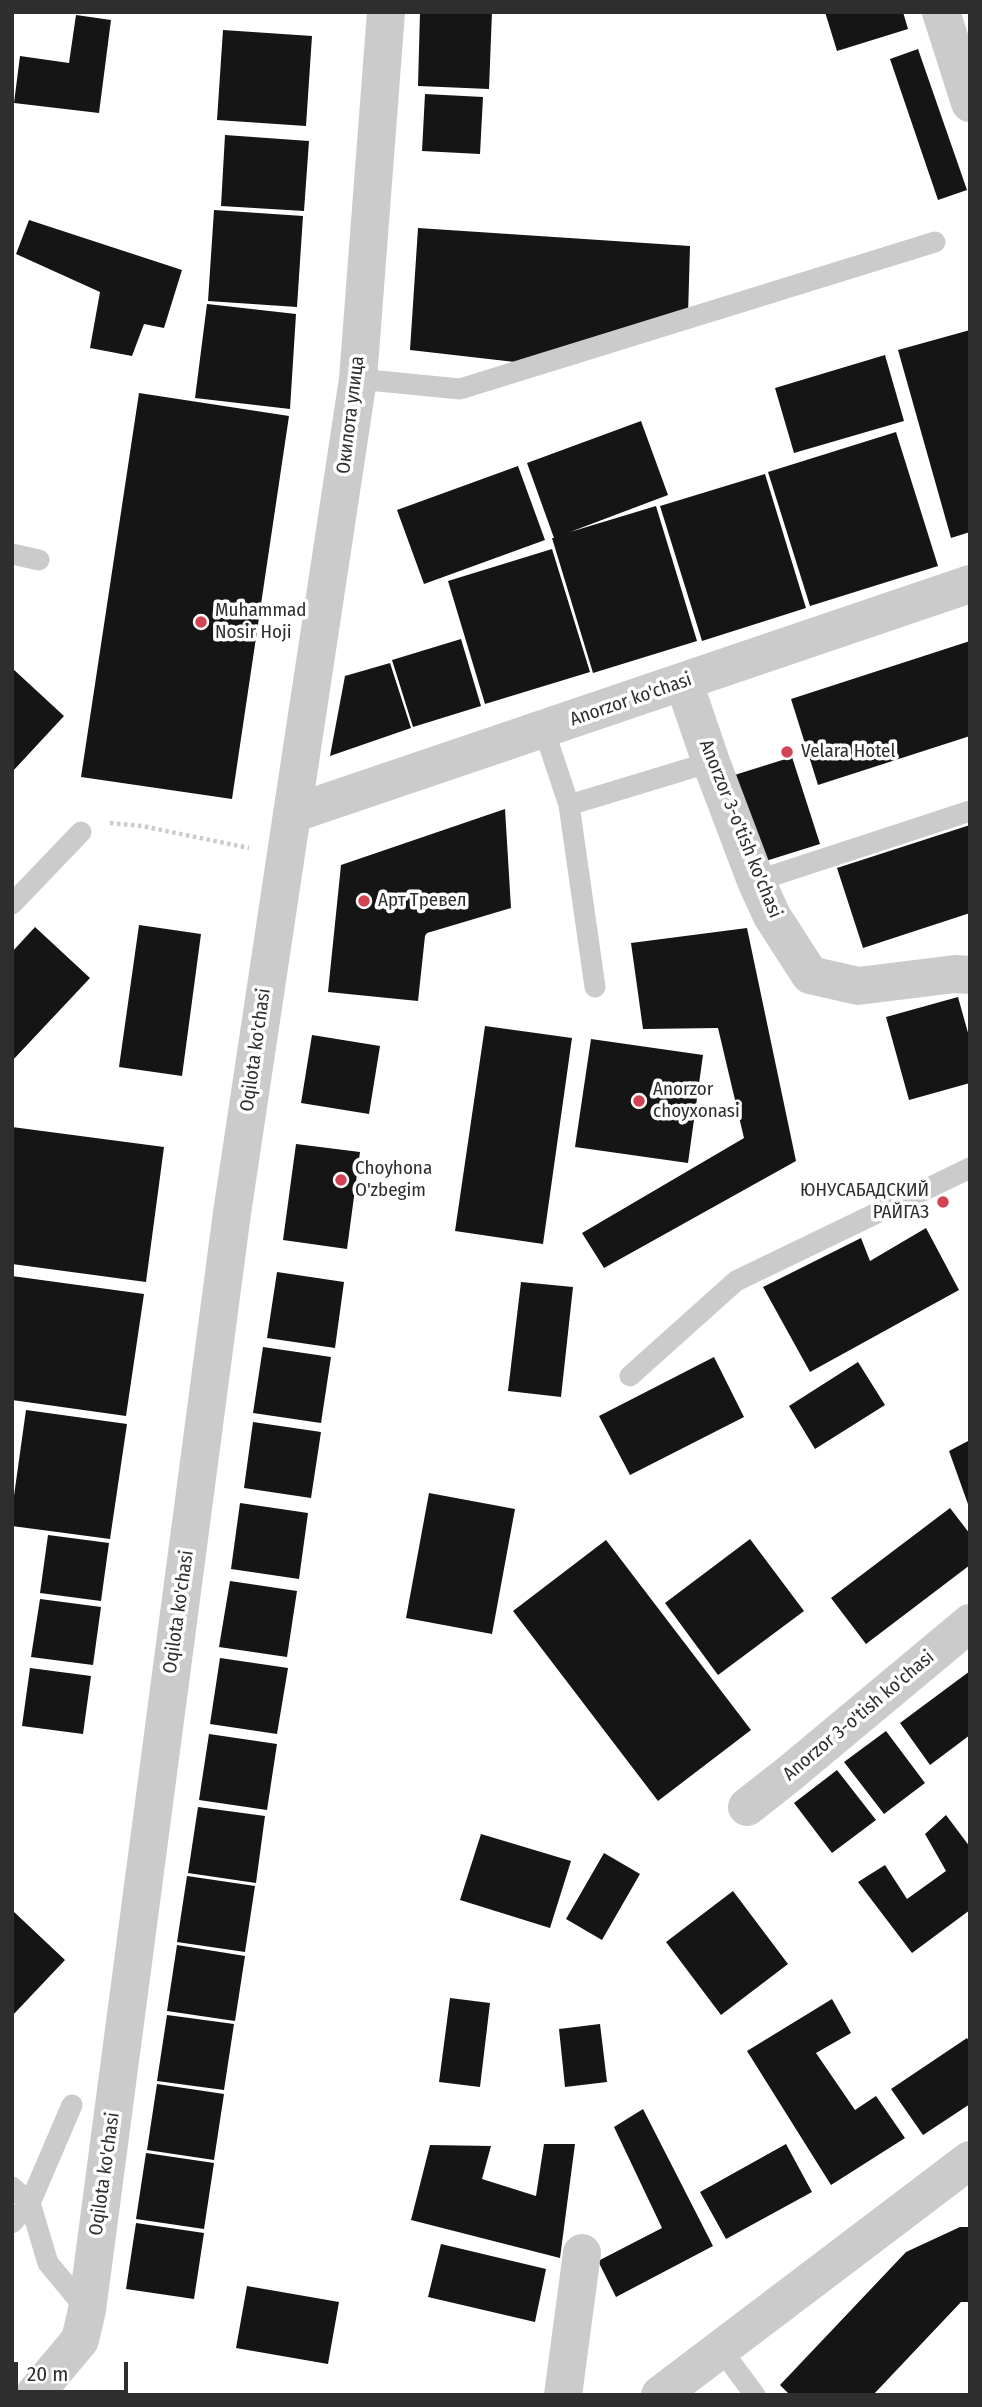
<!DOCTYPE html>
<html>
<head>
<meta charset="utf-8">
<style>
	body { margin:0 }
	#map { position:relative; width:982px; height:2407px; overflow:hidden; background:#fff; font-family:"Fira Sans Condensed",sans-serif }
	canvas { display:block }
	.frame { position:absolute; inset:0; border:14px solid #2e2e2e; pointer-events:none }
	.scale { position:absolute; left:14px; top:2362px; width:114px; height:32px; box-sizing:border-box; border:4px solid #2e2e2e; border-top:0; padding-left:9px; font-size:21px; line-height:24px; white-space:nowrap; color:#2e2e2e; -webkit-text-stroke:5px #fff; paint-order:stroke }
</style>
</head>
<body>
<div id="map">
<canvas width="982" height="2407"></canvas>
<div class="frame"></div>
<div class="scale">20 m</div>
</div>
<script>
const ctx = document.querySelector('canvas').getContext('2d');
ctx.lineJoin = 'round';
function fill(path, color) { ctx.fillStyle = color; ctx.fill(path, 'evenodd'); }
const shape = rows => new Path2D(rows.map(r => 'M' + r).join(''));
function strokePath(path, color, width, dash) { ctx.strokeStyle = color; ctx.lineWidth = width; ctx.lineCap = dash ? 'butt' : 'round'; ctx.setLineDash(dash || []); ctx.stroke(path); }
function write(font, color, halo, rows, align = 'center') {
  ctx.font = font + ' "Fira Sans Condensed",sans-serif'; ctx.lineWidth = 7; ctx.setLineDash([]); ctx.textBaseline = 'middle'; ctx.strokeStyle = halo; ctx.fillStyle = color; for (const [text, x, y, turn = 0] of rows) {
    ctx.save(); ctx.translate(x, y); ctx.rotate((+turn || 0) * Math.PI / 180); ctx.textAlign = isNaN(turn) ? turn : align; if (halo) ctx.strokeText(text, 0, 0); ctx.fillText(text, 0, 0); ctx.restore();
  }
}
const building = shape([
	[420,12,492,12,489,89,418,86],
	[825,12,903,12,908,29,837,51],
	[76,15,111,20,99,113,14,103,20,56,69,63],
	[223,30,312,36,306,126,217,120],
	[918,49,967,190,938,200,890,59],
	[425,94,483,97,480,154,422,151],
	[225,135,309,141,304,211,221,206],
	[214,210,303,216,297,307,208,301],
	[29,220,182,270,164,328,144,324,132,356,90,348,100,292,16,254],
	[418,228,690,246,688,315,541,365,410,350],
	[207,304,296,314,290,409,195,398],
	[970,330,970,532,951,538,898,350],
	[885,355,904,421,794,453,775,388],
	[139,393,289,416,232,799,81,777],
	[641,421,668,495,570,532,656,506,697,641,593,673,552,538,554,538,527,463],
	[896,432,938,566,810,606,768,472],
	[518,466,545,540,424,584,397,510],
	[765,474,806,608,702,641,660,506],
	[552,549,590,672,485,704,448,581],
	[461,639,481,706,413,727,392,660],
	[970,641,970,736,818,785,791,699],
	[390,663,411,728,330,756,345,676],
	[12,668,64,716,12,772],
	[792,757,820,844,753,865,725,778],
	[505,809,511,908,427,933,425,936,418,1001,328,992,341,865],
	[970,825,970,913,863,948,837,868],
	[139,925,201,934,182,1076,119,1067],
	[35,927,90,978,12,1061,12,952],
	[747,928,796,1161,604,1268,582,1233,744,1138,718,1028,643,1029,631,943],
	[958,997,970,1040,970,1083,909,1100,886,1017],
	[485,1026,572,1038,543,1244,455,1231],
	[312,1035,380,1046,369,1114,301,1103],
	[591,1039,703,1055,688,1163,575,1147],
	[12,1127,164,1147,146,1282,12,1264],
	[296,1144,360,1152,347,1249,283,1240],
	[926,1228,959,1290,810,1372,763,1287,861,1238,870,1261],
	[277,1272,344,1282,335,1348,267,1338],
	[12,1276,144,1294,126,1416,12,1400],
	[521,1282,573,1287,561,1397,508,1391],
	[263,1347,331,1357,321,1423,253,1413],
	[714,1357,744,1417,630,1475,599,1416],
	[858,1362,885,1405,815,1449,789,1406],
	[26,1410,127,1424,110,1539,12,1526,12,1510],
	[253,1422,321,1432,311,1498,244,1488],
	[970,1440,970,1507,969,1507,949,1451],
	[429,1493,515,1509,492,1634,406,1618],
	[240,1503,308,1513,299,1579,231,1569],
	[950,1508,970,1534,970,1565,866,1644,831,1598],
	[48,1535,109,1543,101,1601,40,1593],
	[750,1539,804,1611,718,1675,665,1603],
	[606,1540,751,1730,658,1801,513,1611],
	[230,1581,297,1591,287,1657,219,1647],
	[40,1599,101,1607,93,1665,31,1657],
	[220,1658,288,1668,277,1734,210,1724],
	[30,1668,91,1676,83,1734,22,1726],
	[970,1671,970,1735,930,1765,900,1723],
	[886,1731,925,1783,884,1814,844,1762],
	[209,1734,277,1744,267,1810,199,1800],
	[837,1770,876,1820,832,1853,794,1803],
	[198,1807,265,1816,256,1883,188,1873],
	[946,1815,970,1847,970,1910,912,1953,858,1882,885,1865,907,1899,946,1871,925,1834],
	[481,1834,571,1861,550,1928,460,1900],
	[604,1853,640,1874,602,1940,566,1919],
	[187,1876,255,1886,245,1952,177,1942],
	[733,1891,788,1964,721,2015,666,1942],
	[12,1910,65,1960,12,2016],
	[177,1945,245,1956,235,2021,167,2011],
	[450,1998,490,2003,480,2087,439,2082],
	[832,1999,851,2033,816,2053,855,2110,876,2096,905,2138,831,2185,747,2051],
	[167,2015,234,2024,224,2090,157,2081],
	[600,2024,607,2082,565,2087,559,2029],
	[967,2038,970,2043,970,2104,923,2135,891,2089],
	[157,2084,224,2094,214,2160,147,2150],
	[643,2109,713,2246,616,2297,598,2261,662,2228,614,2127],
	[544,2144,575,2144,560,2258,411,2220,430,2145,491,2146,482,2179,536,2196],
	[786,2144,812,2192,726,2239,700,2192],
	[146,2153,214,2163,204,2229,136,2219],
	[136,2223,204,2233,194,2299,126,2289],
	[960,2227,970,2227,970,2302,961,2302,873,2395,790,2395,780,2385,906,2252],
	[441,2244,546,2269,535,2322,428,2297],
	[247,2286,339,2302,328,2364,236,2348]
]);
const path = shape([
	[110,823,142,826,249,848]
]);
const service = shape([
	[358,379,460,389,935,242],
	[12,554,39,560],
	[544,730,569,805,595,987],
	[569,805,711,762],
	[756,881,970,811],
	[12,904,81,832],
	[630,1376,736,1281,970,1168],
	[12,2187,30,2203,48,2263,87,2310],
	[12,2223,30,2203,72,2105],
	[720,2348,755,2395]
]);
const minor = shape([
	[941,12,970,103],
	[684,683,711,762,756,881,772,916,810,975,858,986,955,974,970,975],
	[292,814,358,379,386,12],
	[747,1807,789,1774,970,1623],
	[563,2395,582,2253],
	[660,2395,970,2160]
]);
const tertiary = shape([
	[34,2395,80,2340,87,2310,232,1213,292,814,970,584]
]);
const markers = [
	[201,622,7,"#d24354"],
	[787,752,7,"#d24354"],
	[364,901,7,"#d24354"],
	[639,1101,7,"#d24354"],
	[341,1180,7,"#d24354"],
	[943,1202,7,"#d24354"]
];
const streetNames = [
	["Окилота улица",351,415,-83],
	["Anorzor ko'chasi",631,700,-19],
	["Anorzor 3-o'tish ko'chasi",740,829,68],
	["Oqilota ko'chasi",256,1050,-82],
	["Oqilota ko'chasi",179,1612,-82],
	["Anorzor 3-o'tish ko'chasi",859,1716,-40],
	["Oqilota ko'chasi",105,2174,-82]
];
const poiNames = [
	["Muhammad",215,611],
	["Nosir Hoji",215,633],
	["Velara Hotel",801,752],
	["Арт Тревел",378,901],
	["Anorzor",653,1090],
	["choyxonasi",653,1112],
	["Choyhona",355,1169],
	["O'zbegim",355,1191],
	["ЮНУСАБАДСКИЙ",929,1191,"right"],
	["РАЙГАЗ",929,1213,"right"]
];
fill(building, '#151515');
strokePath(path, '#cbcbcb', 4.5, [3.5, 3.5]);
strokePath(service, '#cbcbcb', 21);
strokePath(minor, '#cbcbcb', 38);
strokePath(tertiary, '#cbcbcb', 38);
for (const [x, y, r, color] of markers) { const dot = new Path2D(); dot.arc(x, y, r, 0, 2 * Math.PI); ctx.fillStyle = color; ctx.fill(dot); strokePath(dot, '#fff', 2.5); }
write('19px', '#2e2e2e', '#fff', streetNames);
write('19px', '#2e2e2e', '#fff', poiNames, 'left');
</script>
</body>
</html>
